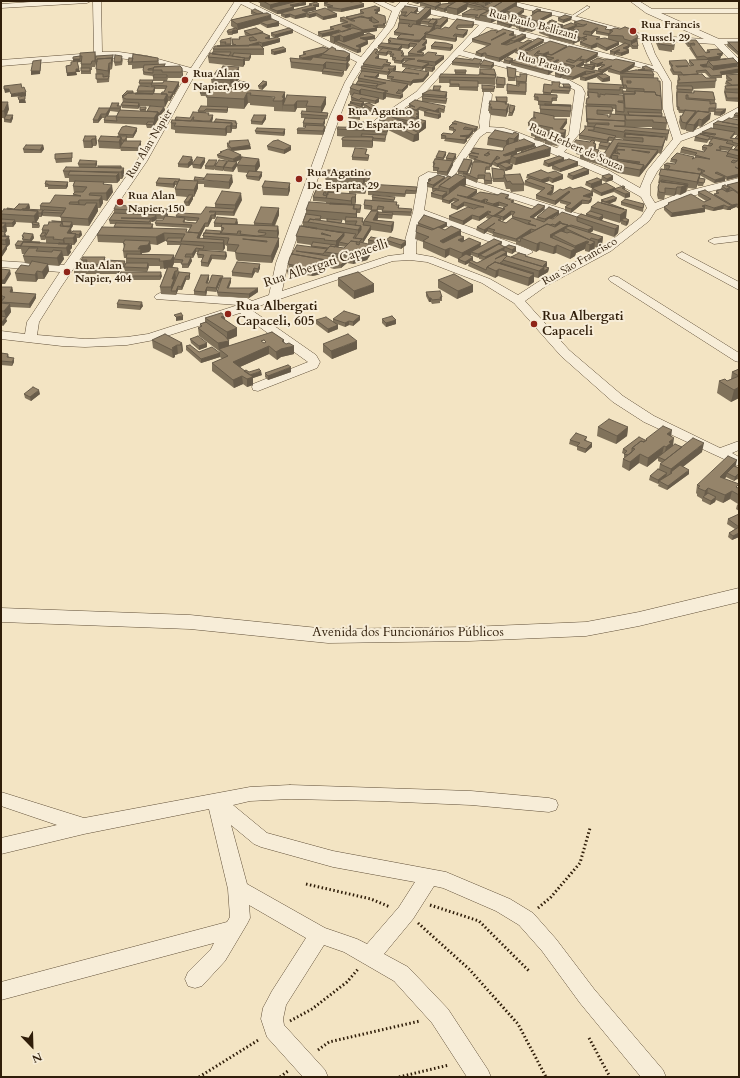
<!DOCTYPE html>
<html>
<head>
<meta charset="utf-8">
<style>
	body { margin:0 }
	#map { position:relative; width:740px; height:1078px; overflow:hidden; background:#f3e4c3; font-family:Cardo,serif }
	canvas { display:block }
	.frame { position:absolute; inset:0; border:2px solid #2f1d09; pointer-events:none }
	.north { position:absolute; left:12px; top:1026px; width:40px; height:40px; -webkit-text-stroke:3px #f7edd8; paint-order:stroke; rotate:157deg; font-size:11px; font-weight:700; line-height:16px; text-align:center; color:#2f1d09 }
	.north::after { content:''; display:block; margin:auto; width:14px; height:18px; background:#2f1d09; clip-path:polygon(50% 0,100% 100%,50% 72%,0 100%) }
</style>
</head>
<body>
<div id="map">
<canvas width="740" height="1078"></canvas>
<div class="frame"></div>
<div class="north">N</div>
</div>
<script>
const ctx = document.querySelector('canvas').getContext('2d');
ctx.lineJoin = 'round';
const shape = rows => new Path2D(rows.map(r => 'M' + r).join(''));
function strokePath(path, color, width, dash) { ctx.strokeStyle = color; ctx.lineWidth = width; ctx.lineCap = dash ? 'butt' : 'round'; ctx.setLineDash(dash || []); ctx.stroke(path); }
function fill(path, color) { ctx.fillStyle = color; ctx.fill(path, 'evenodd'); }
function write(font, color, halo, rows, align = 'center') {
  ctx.font = font + ' Cardo,serif'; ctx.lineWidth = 4; ctx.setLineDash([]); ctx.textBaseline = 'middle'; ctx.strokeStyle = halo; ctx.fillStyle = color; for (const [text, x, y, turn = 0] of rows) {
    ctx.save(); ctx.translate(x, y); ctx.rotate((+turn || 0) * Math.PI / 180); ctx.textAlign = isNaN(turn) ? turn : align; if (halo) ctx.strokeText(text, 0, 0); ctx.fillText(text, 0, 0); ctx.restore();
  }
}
const path = shape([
	[306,884,371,899,390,907],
	[430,905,479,921,530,972],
	[538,908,551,897,580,863,590,828],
	[418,923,469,969,518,1024,546,1077],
	[290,1021,312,1009,347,982,359,968],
	[589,1038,610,1077],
	[318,1050,329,1042,420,1021],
	[199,1077,260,1039],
	[280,1077,288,1071],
	[399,1077,449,1065]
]);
const service = shape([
	[587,6,590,7,573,18,570,17,587,6]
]);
const minor = shape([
	[46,1,91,1,87,3,1,8,1,4,46,1],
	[93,1,101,1,102,52,119,52,147,56,191,68,235,1,247,1,361,57,386,26,392,11,372,1,382,1,395,7,401,1,409,1,407,4,488,22,653,66,647,54,641,39,566,18,497,3,496,1,511,1,567,14,645,35,688,38,704,39,646,13,630,1,639,1,652,9,739,9,739,13,661,13,719,39,739,39,739,45,724,44,739,59,739,67,736,66,714,44,650,40,655,54,671,82,673,109,681,135,700,128,739,107,739,114,706,132,681,141,657,172,650,185,650,195,655,203,680,193,739,178,739,184,688,197,656,210,649,221,611,251,546,286,525,301,569,350,623,396,654,416,720,448,739,441,739,450,732,453,739,457,739,466,644,422,613,402,561,356,514,303,482,283,427,262,410,260,393,261,250,309,316,355,320,362,317,368,258,391,253,390,252,387,253,384,308,362,240,313,154,340,127,345,85,347,62,346,1,339,1,331,25,334,27,322,60,272,1,267,1,261,64,265,137,161,188,72,147,62,119,58,98,58,1,66,1,60,94,53,93,1],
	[241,4,357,62,345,82,330,116,276,263,269,295,252,301,247,298,160,293,156,295,154,297,156,299,238,305,148,334,127,337,85,339,37,335,39,322,61,287,147,161,197,71,241,4],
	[403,8,479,25,416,92,375,120,373,122,375,124,381,124,422,96,459,55,563,84,575,90,569,134,557,148,517,132,504,128,489,127,492,94,490,92,484,92,479,122,480,128,474,133,446,174,428,172,419,177,413,212,404,244,404,254,388,256,282,291,288,263,340,116,353,82,366,62,394,26,400,11,403,8],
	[487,27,657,72,663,82,663,109,673,139,647,171,640,188,610,171,564,152,579,134,585,93,582,87,569,80,463,51,487,27],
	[487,132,511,136,602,175,641,197,647,208,641,217,603,247,538,282,518,295,490,279,433,257,416,254,416,244,422,217,523,254,527,255,533,252,531,250,424,210,429,178,459,182,593,225,601,225,602,223,601,221,455,175,480,137,487,132],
	[739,235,739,241,714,244,708,241,714,238,739,235],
	[682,252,739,282,739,290,678,257,676,255,682,252],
	[614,276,618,277,739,353,739,362,735,361,610,281,608,279,610,277,614,276],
	[290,785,471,791,549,798,556,800,558,805,556,810,549,812,471,805,378,801,290,799,250,801,233,805,267,833,333,851,446,872,510,899,533,913,556,939,594,989,663,1070,666,1077,641,1077,580,1003,542,951,519,925,496,911,443,888,434,886,413,919,384,954,408,967,448,1009,488,1070,491,1077,467,1077,432,1023,394,981,344,952,324,945,286,1005,283,1019,284,1025,325,1070,328,1077,303,1077,267,1037,261,1019,263,1008,272,991,306,938,249,905,250,918,247,924,225,961,202,986,195,988,188,986,185,979,188,972,211,949,214,943,1,1000,1,982,227,922,230,917,228,889,209,809,84,834,1,854,1,838,57,825,1,806,1,792,84,818,250,787,290,785],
	[231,825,254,844,261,847,333,867,415,882,399,907,367,944,357,939,325,928,247,884,231,825]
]);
const tertiary = shape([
	[739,588,739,602,639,626,586,636,469,641,328,643,190,629,1,622,1,608,190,615,328,629,469,627,586,622,639,612,739,588]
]);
const wall = shape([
	[256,1,293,1,293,2,306,5,294,7,294,10,309,6,309,4,319,7,316,7,316,10,307,12,308,13,327,9,328,7,324,6,324,1,319,2,317,1,353,1,364,7,341,12,331,11,337,14,337,17,323,20,316,16,309,18,306,17,295,19,290,17,285,18,281,16,281,14,277,14,260,6,260,3],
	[384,1,397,1,393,3],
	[411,1,438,1,436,2,441,5,450,3,448,3,448,1,491,1,491,2,485,6,479,5,484,7,502,2,517,2,517,7,524,12,520,15,529,17,532,15,532,12,541,10,541,11,552,13,552,16,539,22,545,24,548,22,549,21,563,25,563,26,574,24,574,22,611,30,637,43,638,46,638,49,632,49,631,47,629,47,629,48,627,49,629,50,629,53,621,56,616,55,616,54,614,55,610,54,610,51,623,44,622,43,619,42,619,45,606,51,597,47,591,49,580,45,580,42,583,41,583,40,581,41,580,40,580,41,573,44,548,38,549,37,539,33,540,30,537,29,531,32,526,31,527,30,523,32,519,31,519,29,516,28,516,27,512,26,509,28,497,24,497,21,501,18,491,23,475,20,475,18,462,17,462,14,478,10,467,7,467,9,457,15,447,13,447,11,444,12,437,10,437,9,435,10,431,9,431,14,426,19,448,21,440,29,442,29,449,28,457,19,474,25,472,28,458,28,458,29,467,34,463,38,457,37,457,40,455,42,426,38,426,35,426,38,424,40,427,43,424,46,426,49,421,52,424,53,424,56,444,56,444,59,435,66,429,65,435,69,432,72,425,71,425,68,422,70,402,67,402,64,406,61,404,61,401,64,394,63,394,61,392,60,392,57,390,57,390,55,388,54,386,56,379,55,379,58,378,59,388,60,388,62,391,66,396,66,396,70,394,71,429,75,423,82,413,83,410,86,408,85,408,87,402,93,399,93,403,97,400,99,386,97,386,98,383,100,379,99,379,102,375,104,364,102,364,105,362,107,364,108,364,104,378,111,372,113,365,108,365,111,361,113,360,112,360,120,348,118,348,115,357,111,348,108,348,105,350,104,350,102,352,101,351,100,351,97,352,96,350,95,350,88,356,84,358,81,358,78,362,72,361,72,361,68,363,66,363,64,378,50,378,53,377,54,378,54,378,52,381,50,378,49,378,46,388,43,388,40,397,39,397,38,399,36,394,35,394,32,398,28,399,23,399,19,404,15,401,15,401,12,418,8,418,11,416,13,418,14,426,7,420,6,420,3,417,4,411,2],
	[421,24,428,25,428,26,420,25],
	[595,31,596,31,596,34,608,36,608,39,600,39,591,35],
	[410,47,414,47,408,53,408,56,404,56,404,53,400,51,402,48,408,49],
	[390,72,391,72,387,76,387,79,391,80,391,81,377,78,379,76,379,74,387,75],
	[360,10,380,11,378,12,378,14,386,26,385,26,385,28,377,28,377,31,364,33,364,35,375,36,375,39,366,40,368,44,360,48,361,48,361,52,357,53,335,44,335,43,334,44,330,42,330,36,322,37,318,36,318,32,330,30,330,27,344,23,340,22,340,18,346,18,346,17,361,13,360,13],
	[251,11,271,19,279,26,267,28,260,24,238,30,238,33,233,34,232,35,228,35,227,32,234,28,231,26,231,20,253,15,251,14],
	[558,18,571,20,563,23,558,21],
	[293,30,293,33,277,37,280,42,262,47,260,46,264,49,264,55,251,55,251,57,249,61,245,61,245,64,243,67,209,63,208,57,213,52,213,49,217,46,220,46,220,42,231,38,231,45,232,45,232,39,239,39,239,37,247,36,245,35,244,31,263,32,263,33,270,36,270,39,275,38,271,36,271,33],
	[498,32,514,32,514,35,513,36,516,38,526,38,519,42,523,43,544,40,543,43,529,51,530,51,567,47,598,53,597,57,586,63,584,63,584,65,580,67,584,67,584,65,590,64,590,62,605,60,613,60,635,63,634,67,625,72,642,69,642,67,653,73,654,75,654,78,661,96,662,110,662,116,667,123,666,130,656,129,669,130,668,137,667,141,665,140,664,144,661,154,658,153,639,177,618,173,600,165,580,159,580,155,576,154,576,151,578,148,573,147,573,144,590,142,591,141,579,139,579,135,587,126,586,107,587,98,588,98,588,96,587,96,588,83,622,85,621,80,620,80,620,75,608,72,608,70,603,73,603,74,610,77,610,81,602,82,597,78,597,77,585,81,580,80,580,77,572,80,562,78,562,77,560,78,555,77,555,73,565,73,571,69,562,66,548,75,511,65,511,63,509,64,503,63,504,60,513,61,524,56,515,53,515,52,499,62,485,58,485,56,483,56,481,57,475,55,476,52,487,46,472,42,472,39],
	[601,66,601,67,598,69,598,71,593,70,595,68,595,67,597,67],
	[623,89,626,89,626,91,623,91,623,95,619,95,619,94,623,94],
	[612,109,615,109,615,114,612,114],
	[601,114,610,114,609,117,608,117],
	[627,127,652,127,652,129],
	[616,138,623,139,623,140,615,139],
	[595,141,603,143,599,145,598,149,606,150,604,153,598,156,597,156,599,150,595,149,596,148,596,144,595,144],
	[609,141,612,141,610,143,607,143],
	[657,37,675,44,674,50,672,50,672,52,659,50,656,43],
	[686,40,696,40,706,53,707,50,723,53,722,56,721,56,720,59,738,63,737,67,739,68,739,73,722,75,722,78,716,78,715,88,693,89,692,93,693,93,694,91,713,92,715,100,715,103,716,103,716,109,726,109,725,113,720,116,714,115,714,112,709,112,710,119,701,127,698,126,693,132,686,131,686,129,685,130,681,129,679,122,680,116,682,116,683,113,679,113,678,110,677,110,676,95,678,75,681,75,673,75,670,70,671,67,669,64,669,61,691,66,689,63,689,60,697,60,689,48,690,47,688,47,685,43],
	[698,73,705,73,710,78,706,78],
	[435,42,453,48,450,51,431,49,431,46],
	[728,42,739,42,739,56,727,46],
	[329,49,336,50,350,54,350,60,348,62,350,65,346,71,326,69,344,71,344,74,342,77,322,74,322,72,291,68,290,58,299,59,299,56,303,55,303,52],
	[271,50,286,52,274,55,271,54],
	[95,52,96,56,113,58,112,69,110,70,109,82,97,83,96,69,97,65,96,64,95,67,92,67,92,70,91,70,91,74,81,74,81,62,77,62,80,72,76,72,77,75,67,76,66,66,71,65,73,61,73,57,80,56],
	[158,58,159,64,165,64,165,66,182,68,183,75,182,78,168,78,167,81,153,81,153,76,144,75,143,74,143,68,132,69,132,65,128,65,128,62],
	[123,59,122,65,115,66,114,62],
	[452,62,482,63,494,66,491,69,480,68,480,66,479,68,452,65],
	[507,67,516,69,515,81,508,81],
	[480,69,496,75,495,85,478,84,478,91,459,90,459,87,449,87,450,83,439,83,439,77,455,74,455,70,466,70,466,75,479,75],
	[239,74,238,75,239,79,236,83,234,83,231,87,226,87,226,89,231,89,246,82,246,85,241,90,285,100,326,97,326,104,322,112,328,113,328,116,327,119,325,119,325,123,323,126,325,126,325,130,323,135,297,134,297,130,305,128,305,127,303,127,303,123,305,118,301,118,301,114,306,112,306,108,297,108,295,112,274,111,274,107,250,105,250,103,248,103,244,109,228,108,228,110,227,113,206,112,206,113,209,115,213,115,213,118,212,122,236,121,237,127,236,129,232,129,231,133,227,133,226,136,175,133,175,130,171,129,171,123,175,120,190,118,198,112,198,111,207,106,207,96,201,96,200,93,213,88,213,86,212,86,211,79],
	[527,74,526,95,507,94,507,84,519,86,519,85,516,85,516,76,520,77],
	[739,74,739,102,726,101,724,92,725,86,727,85,725,84,726,81,728,81,726,79,726,75],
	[497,77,505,78,504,88,496,88],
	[153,80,153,83,179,82,179,86,174,95,173,95,170,101,168,101,165,107,140,106,138,109,122,108,121,105,123,102,122,96,133,91,134,93,137,93,137,91,151,87,151,86,140,86,139,83],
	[155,89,165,89,164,92,161,94,154,94,155,90],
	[267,82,267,85,262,90,259,89,258,86],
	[544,84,563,87,563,84,571,87,569,94,551,93,551,94,557,95,557,101,552,101,552,104,571,111,570,117,554,117,554,119,567,123,562,130,566,130,565,138,561,140,557,146,545,144,545,141,544,142,534,140,535,137,531,136,531,133,537,134,541,129,528,126,528,123,533,118,534,112,540,113,540,105,545,105,538,105,538,101,534,100,535,94,543,94],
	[482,85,495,86,494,92,482,92],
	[434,86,441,90,440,91,447,96,446,98,447,101,446,104,425,102,445,110,444,113,439,112,438,113,441,117,438,119,424,116,424,112,425,112,419,110,418,111,419,112,419,119,426,121,426,128,419,133,418,132,419,140,413,142,388,130,387,135,379,135,386,139,385,142,373,141,373,145,372,148,342,147,342,140,347,137,337,136,337,129,351,127,364,122,364,125,363,128,385,128,379,125,379,118,397,114,409,107,409,104,422,101,422,94,433,91],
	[496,97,507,102,507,104,509,104,508,111,506,117,491,115,491,114,489,113,489,111,488,111,489,104,496,101],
	[1,102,9,109,7,115,13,118,11,123,4,122,4,118,1,118],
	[119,103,119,106,121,106,121,110,140,111,140,107,146,107,146,111,164,107,165,110,159,117,159,118,153,128,147,128,146,125,104,123,104,120,105,118,102,118,98,123,93,123,93,120,110,108,110,111,108,116,117,116,117,114,118,112,110,111,110,108],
	[515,109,512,116,508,116,509,112],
	[739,111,739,119,733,118,734,115,738,113,738,112],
	[266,115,266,119,262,125,251,124,251,121],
	[739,120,739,177,727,180,725,179,725,181,714,183,701,176,701,174,699,178,705,179,703,186,698,186,698,183,696,189,688,188,686,192,680,195,676,194,674,196,665,195,664,200,658,199,657,195,658,187,660,183,658,183,661,169,664,169,664,165,675,164,675,163,670,162,671,159,694,157,694,158,695,158,695,156,680,153,681,149,704,152,704,151,702,150,702,147,708,145,709,143,711,140,709,140,707,143,694,141,695,137,702,133,702,132,713,128,713,124],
	[734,135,737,135,735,139,732,138],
	[733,146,736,147,734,149,732,149],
	[721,150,729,151,728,152,721,151],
	[452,123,477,130,474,132,473,132,473,133,469,138,467,139,467,141,464,144,444,141,445,139,441,139,441,135,452,134,453,133,453,131,449,130,449,127,452,124],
	[137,128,137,131,133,138,127,138,127,141,141,145,138,151,121,151,120,148,120,149,99,148,98,141,117,137,119,136,118,134],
	[285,129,285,133,284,136,256,134,255,131],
	[519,134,518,141,534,147,550,156,515,165,510,163,509,163,512,169,505,171,504,170,505,175,524,184,524,191,511,192,510,189,506,189,504,182,493,182,492,168,502,170,499,168,499,167,497,167,493,165,493,164,491,167,490,167,490,170,485,170,485,173,492,181,492,184,484,184,484,179,478,179,477,183,466,178,466,185,464,186,477,190,477,193,469,199,470,199,470,198,498,195,509,195,508,199,514,201,513,203,532,209,545,206,544,210,533,218,536,219,537,217,559,211,559,214,552,219,577,217,586,215,586,214,590,211,591,207,601,203,601,200,616,201,609,204,624,209,626,218,625,218,629,220,628,224,626,226,621,224,621,221,620,223,603,218,601,220,619,226,618,233,614,237,593,230,593,231,590,233,603,237,602,244,597,248,595,247,594,250,589,252,585,251,585,249,576,253,575,256,570,259,556,253,553,254,539,250,536,252,516,244,516,242,492,236,493,234,488,232,488,231,484,234,476,230,477,227,489,219,486,218,487,216,479,221,472,219,463,225,449,220,449,216,475,209,464,206,457,210,451,208,451,204,455,202,453,201,449,204,442,202,442,200,431,197,431,193,433,192,432,191,432,188,427,187,427,183,428,182,428,180,463,176,463,175,458,174,458,171,472,160,472,164,467,174,470,174,474,162,474,160,469,158,469,155,471,153,471,152,503,151,504,148,487,145,488,138],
	[521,151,521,152,517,154,517,152],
	[496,206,499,206,504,207,503,208],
	[511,215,512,215,512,219,506,223,501,221,501,220,503,221],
	[96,136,97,143,96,146,93,146,92,148,84,148,83,141],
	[229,141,250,145,251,149,232,151,241,155,242,158,259,159,260,166,256,172,262,176,259,181,247,179,246,176,248,173,238,172,237,166,233,172,224,171,224,169,223,171,215,170,215,169,214,170,205,169,205,166,218,162,227,163,228,161,218,158,217,155,220,153,220,152,230,150,227,147,227,143,229,143],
	[241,159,237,165,235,162],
	[43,145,44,149,41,153,24,153,23,149],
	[267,146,291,150,284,154,268,150],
	[367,149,366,154,369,158,368,161,352,160,352,157],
	[446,152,446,155,443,160,446,160,446,158,456,158,453,162,453,165,447,176,437,174,437,171,433,171,433,163,436,157],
	[72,153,72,162,56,163,55,159],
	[564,158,564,161,578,162,578,166,560,172,552,169,552,166,548,167,543,165,544,161],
	[192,160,193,163,205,162,201,169,193,168,192,164,188,168,178,167,178,164],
	[78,164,97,164,96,167,121,166,124,175,122,179,120,179,120,180,117,183,104,183,104,184,113,192,107,201,103,200,103,203,100,208,98,208,98,211,89,226,73,225,71,229,72,233,81,231,82,235,79,238,77,238,77,241,74,245,72,245,72,248,70,250,71,252,68,256,63,256,64,259,59,266,48,265,49,271,44,279,38,279,36,282,17,281,15,273,29,266,30,264,25,263,23,256,25,254,22,254,21,249,16,249,15,245,23,241,22,236,33,234,34,238,31,242,46,243,46,239,45,240,41,240,40,236,42,233,42,230,48,225,61,222,61,217,43,216,43,215,41,217,39,217,39,218,36,223,39,223,40,226,39,228,32,228,32,223,15,222,16,223,13,227,6,227,7,231,5,233,6,236,10,240,10,244,7,247,7,249,1,258,1,213,29,204,30,208,29,210,40,210,40,206,73,195,74,193,73,186,74,182,69,182,69,178,65,178,63,171,79,167],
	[589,170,589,174,572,180,567,177,568,174],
	[370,171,370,178,368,182,365,182,364,184,367,188,365,194,349,193,349,190,344,190,344,185,326,183,325,176,363,172],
	[548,173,563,175,563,179,552,183,549,181,543,183,554,186,553,193,550,195,551,195,563,190,573,189,593,196,589,197,592,198,591,202,588,204,582,204,571,213,565,211,565,207,567,205,560,203,560,201,555,205,536,199,536,195,542,191,524,185,525,181,529,179,526,178,527,175],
	[602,176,613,176,613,180,606,182,601,180],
	[180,180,194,181,194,180,233,182,229,189,204,187,204,184,198,184,198,188,194,197,193,197,193,199,189,206,185,206,184,202,187,197,176,196,175,189,177,185,175,185,174,188,156,186,156,183],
	[602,180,602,184,614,189,625,187,625,190,630,197,625,198,614,192,601,196,591,191,592,188,591,188,585,185,586,182],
	[265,181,290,190,288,196,263,195,262,187],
	[68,182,68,186,66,189,48,189,48,187,45,187,45,184],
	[739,182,739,209,736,207,731,209,731,210,727,210,723,209,713,211,705,209,705,212,671,217,664,210,664,207,668,205,668,203,704,202,706,201,698,196,698,192,714,195,714,194,716,194,716,191,721,189,722,186,727,186,727,185],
	[367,187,417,187,417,191,416,194,406,194,405,197,368,195,368,191,367,191],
	[317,188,338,190,338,193,356,194,356,201,355,205,352,205,361,205,361,209,360,213,357,213,357,218,363,218,363,222,371,211,371,210,364,209,364,205,372,200,372,197,395,197,394,202,397,202,397,205,399,205,399,208,412,212,411,216,393,215,392,219,378,218,377,220,394,222,393,230,391,233,371,230,363,243,362,242,372,252,367,260,353,264,347,263,341,268,334,269,327,267,322,274,312,276,298,274,296,276,288,275,287,271,289,268,288,264,311,247,311,245,297,243,296,236,308,227,308,226,303,226,303,222,306,214,306,210,326,203,326,201,326,202,313,201,313,197],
	[378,210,382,210,382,212,378,212,377,211],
	[321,219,345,220,345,224,321,221],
	[339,246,346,247,344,248,338,247],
	[242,200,234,216,216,215,215,219,212,219,208,227,205,227,200,237,200,239,203,239,203,236,221,231,221,227,214,227,214,223,238,223,237,225,254,225,254,223,279,208,279,215,275,226,278,226,279,233,278,238,279,238,279,246,272,263,238,261,236,259,235,252,227,251,227,246,225,245,225,248,223,251,205,250,204,251,226,252,227,256,225,260,212,259,208,267,201,266,201,262,203,258,198,258,197,254,198,252,196,252,193,258,191,258,192,261,188,268,182,268,182,263,174,263,174,259,181,245,167,245,167,241,165,241,157,245,150,244,151,249,149,252,142,253,142,254,174,255,174,263,172,268,178,268,179,272,190,273,190,277,189,280,186,280,182,290,178,290,176,295,161,294,160,287,167,268,160,269,160,266,148,266,147,272,125,271,124,268,124,269,119,269,120,271,118,274,74,274,74,270,86,267,86,264,82,264,81,260,105,257,105,260,125,261,125,264,126,263,126,258,124,258,123,251,124,248,123,243,98,242,97,235,114,228,115,224,110,224,109,220,114,213,114,209,168,209,168,216,176,217,176,216,201,214,215,208,215,204],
	[157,219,163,219,163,220,155,223,156,226,190,228,188,232,153,229,153,224,151,224,151,222,155,221],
	[185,220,188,221,197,221,196,223,185,222],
	[621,202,644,204,643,212,621,205],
	[418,223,447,223,447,226,442,229,445,230,461,230,461,236,464,241,481,243,480,246,502,242,501,245,505,247,516,247,516,251,512,254,504,251,507,252,507,256,511,257,526,255,526,256,547,266,546,267,549,268,548,272,538,278,534,277,534,282,528,286,498,276,495,278,468,266,469,263,465,265,458,262,458,259,449,255,445,258,423,248,423,242,415,239,416,232,418,225],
	[471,255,478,258,479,257,479,259,483,260,477,263,473,261,473,257,470,256],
	[371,237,381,243,379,245,368,244,368,240],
	[386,240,406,241,406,245,401,249,386,244],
	[260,264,260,268,258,273,255,272,252,278,232,276,232,272],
	[121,272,162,276,160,280,120,280,119,276],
	[209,275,209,279,208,283,223,278,231,282,229,288,258,292,249,298,218,296,217,292,221,282,220,282,216,292,207,291,206,296,194,295,194,291],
	[338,278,374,292,354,299,338,286],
	[438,280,473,285,473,292,457,299,438,288],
	[1,287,12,287,13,291,12,292,36,298,30,308,10,307,11,312,6,319,7,321,3,326,1,325],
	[426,292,442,297,442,301,440,301,440,303,432,304,431,302,429,302,426,296],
	[117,304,143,306,140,310,117,308],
	[225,315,225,320,237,328,237,336,228,340,229,346,272,332,284,340,284,342,294,354,281,357,277,360,269,354,240,367,244,371,262,375,253,378,253,385,247,387,243,384,234,388,212,371,212,363,222,359,220,357,201,363,186,350,186,346,199,352,220,353,219,351,199,336,198,328,200,327,200,324,205,322,205,318],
	[264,340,266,342,264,343,261,341],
	[360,316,360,320,353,326,349,325,345,327,337,324,338,325,338,329,328,333,316,324,316,320,333,322,333,319],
	[382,319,396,320,396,324,386,327,382,323],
	[190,339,207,347,199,350,191,343],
	[152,340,182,343,183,351,182,352,182,353,178,354,175,355,175,357,173,358,153,348],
	[323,344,357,349,332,359,323,352],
	[1,353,8,354,9,357,14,362,12,366,1,365],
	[739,369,739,398,731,402,717,393,719,381,727,381,731,379,732,372],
	[291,372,268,380,265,377,265,373],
	[24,394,40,394,31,401,25,398],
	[598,427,628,427,627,436,616,444,597,436],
	[671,436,673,446,702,452,683,467,689,474,667,490,658,486,659,483,658,484,649,480,650,476,659,469,660,464,662,463,658,461,658,458,647,467,639,463,629,471,622,467,623,459,624,458,624,454,622,453,623,449,645,440,646,439],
	[587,437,586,440,592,447,585,453,577,450,577,447,569,444,570,440],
	[735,466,739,468,739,480,737,479,734,481,726,477,725,479,738,488,739,487,739,511,736,509,737,505,738,504,730,499,723,503,716,500,715,502,710,505,702,501,702,499,697,496,697,494,696,493,697,485],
	[739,514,739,537,732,540,728,537,729,533,735,529,727,524,728,519]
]);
const shadedWall = shape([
	[276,1,293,1,293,5,306,2,306,5,294,7,294,10,277,14,277,11,270,8,270,11,270,5],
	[417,1,422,1,422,2,417,4],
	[468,1,470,1,469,4,468,4,467,9,457,15,457,9],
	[488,1,491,1,491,2,485,6,485,3],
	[517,2,516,8,506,11,506,14,501,15,501,18,491,23,491,17],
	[441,3,441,7,437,7,437,9,435,10,435,7],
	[319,4,319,7,316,7,316,10,302,13,302,10,313,5],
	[364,4,364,7,341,12,341,9],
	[447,7,447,11,444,12,444,9],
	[380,8,380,11,378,12,378,15,375,16,374,10],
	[418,8,418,11,409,21,407,19],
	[431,8,431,14,424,21,421,21,421,24,416,28,416,21],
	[524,9,524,12,517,17,517,14],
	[306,13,306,17,295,19,295,16],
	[316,13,316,16,309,18,309,15],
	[552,13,552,16,536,24,537,21],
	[290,14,290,17,285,18,285,15],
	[337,14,337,17,323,20,323,17],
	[271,15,272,21,260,22,260,24,238,30,238,33,233,34,232,35,232,32,233,30,238,30,237,24],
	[362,16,362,19,352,19,352,21,350,22,350,19],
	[372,17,372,23,367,18],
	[572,17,571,20,563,23,563,20],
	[448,18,448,21,440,29,440,26],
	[437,20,437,26,435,25,435,29,433,30,433,24],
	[279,22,279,26,267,28,267,25],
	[474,22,474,25,472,28,472,25],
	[512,23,512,26,509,28,509,25],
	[351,24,351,27,342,29,342,26],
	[378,25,378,28,377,28,377,31,364,33,364,37,375,36,375,39,360,41,343,43,343,37,340,35,340,42,335,41,335,43,334,44,334,37,354,30,363,31,363,30],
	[563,25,562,32,550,35,550,31],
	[577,25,576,28,566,32,566,29],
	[537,26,537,29,531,32,531,29],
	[433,27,433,30,429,35,429,32],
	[528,27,527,30,523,32,524,29],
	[596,28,595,31,591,36,591,32],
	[293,30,293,33,275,38,275,35],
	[339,30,339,33,322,37,322,34],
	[468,30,467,34,463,38,463,35],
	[426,32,426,38,420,43,414,44,414,40,424,34],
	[514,32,514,35,509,38,509,35],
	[526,35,526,38,514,45,514,41],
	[270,36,270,39,265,41,265,38],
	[457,36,457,40,455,42,455,39],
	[516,36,516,40,510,40,510,42,501,47,501,44],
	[638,37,637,43,631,44,631,47,631,41],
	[580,38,580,41,573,44,573,41],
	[280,39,280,42,262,47,262,43],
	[427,40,427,43,422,48,422,45],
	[544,40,543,43,524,53,525,50],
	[368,41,368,44,356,50,356,46],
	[259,42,259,45,249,48,249,45],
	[619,42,619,45,606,51,606,48],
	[410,43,410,47,408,49,408,45],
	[597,43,597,47,591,49,591,46],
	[402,45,402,48,398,52,398,49],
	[453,45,453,48,450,51,450,48],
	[630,45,629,48,623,51,623,48],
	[426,46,426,49,417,55,417,52],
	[567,46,567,49,552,57,551,55],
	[361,48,361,52,357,53,357,50],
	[286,49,286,52,274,55,274,52],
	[516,49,515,52,499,62,499,58],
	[618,50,618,52,617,52,616,54,614,55,614,52],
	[629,50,629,53,621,56,621,53],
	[332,51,322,54,322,56,302,62,302,58],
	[388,51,388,54,386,56,386,53],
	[548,52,547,55,543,58,543,54],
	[484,53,483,56,481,57,481,54],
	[598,53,597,57,586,63,586,60],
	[723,53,722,56,716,57,717,54],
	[251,54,251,57,249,61,249,58],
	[350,54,350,60,348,62,348,68,346,71,346,58],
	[113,55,113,58,112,69,111,63],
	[379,55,379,58,374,61,375,58],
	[444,56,444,59,435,66,435,62],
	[721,56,720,60,707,62,707,58],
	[245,58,245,64,243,67,243,60],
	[404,58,404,61,401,64,401,61],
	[73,59,80,59,81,62,73,63],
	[513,59,513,62,511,62,511,63,509,64,509,61],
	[41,60,41,64,40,74,31,75,31,71],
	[557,60,557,63,544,71,544,67],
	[584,61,584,65,576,69,576,66],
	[326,62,326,68,324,72,323,65],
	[603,62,601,64,601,66,597,67,597,64],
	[109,63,110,70,109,77,108,71],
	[429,63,429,66,425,67,425,68,422,70,422,67],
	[494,63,494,66,491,69,491,66],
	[563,63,562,66,548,75,548,71],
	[635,63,634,67,623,74,620,73,620,75,620,72],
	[738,63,737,69,712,73,713,66],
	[707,64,707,67,700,68,700,65],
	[595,65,595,68,591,71,592,67],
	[396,66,396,70,393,73,393,69],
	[435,66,435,69,432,72,432,68],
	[611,66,611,69,608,68,608,70,603,73,603,75,597,75,597,77,585,81,585,78,602,72,602,70],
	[239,67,239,74,238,75,239,79,236,83,236,72],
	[182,68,183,75,182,78],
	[76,69,79,69,80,72,76,72,77,75,67,76,67,73],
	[739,69,739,73,722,75,720,72],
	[390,70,390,73,387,75,388,72],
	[586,71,586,74,572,80,573,77],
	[429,72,429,75,423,82,413,83,410,86,411,82,413,80],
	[565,72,565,75,562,75,562,77,560,78,560,75],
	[379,73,379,76,375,80,375,77],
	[233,76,234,83,231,87,230,80],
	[610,77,610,81,602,82,603,79],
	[179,82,179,86,174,95,173,92],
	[246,82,246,85,237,94,236,91],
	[267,82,267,85,262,90,262,86],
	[408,84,408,87,402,93,402,90],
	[155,87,155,90,153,95,153,91],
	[4,89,9,89,10,92,5,93],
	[361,89,361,95,359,97,359,91],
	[386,91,386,98,383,100,383,93],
	[26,92,26,96,11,97,11,94],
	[285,92,285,102,283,105,283,111,282,97],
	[447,92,447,96,444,100,445,96],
	[173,93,173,96,170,101,170,97],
	[247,93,248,103,244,109,244,99],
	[167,94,168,101,165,107,164,100],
	[403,94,403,97,400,99,400,96],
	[326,97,326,104,321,114,321,107],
	[379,98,379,102,375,104,375,101],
	[25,99,26,103,19,103,19,100],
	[297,101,297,108,295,112,294,105],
	[8,102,9,109,5,118,4,111],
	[364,102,364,105,361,108,361,104],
	[139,103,140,106,138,109,138,106],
	[509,104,508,111,506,117,506,110],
	[515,106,515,109,512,116,512,113],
	[164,107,165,110,159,117,159,118,153,128,153,125,154,122,154,118,158,112],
	[228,107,228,110,227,113,227,110],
	[420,107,419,110,416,113,416,110],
	[110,108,110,111,107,118,106,114],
	[365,108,365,111,361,113,361,109],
	[378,108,378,111,372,113,372,109],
	[439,108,439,112,435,114,435,111],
	[726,109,725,113,720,116,721,112],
	[696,111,695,118,687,124,686,129,685,130,686,123],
	[419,112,419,121,414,125,414,121,416,114],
	[441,113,441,117,438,119,438,115],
	[711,113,710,119,701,127,702,120],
	[101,114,102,118,98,123,98,120],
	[13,115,13,118,11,123,10,120],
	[213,115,213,118,211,124,210,121],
	[266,115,266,119,262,125,262,122],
	[325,119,325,123,323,128,323,124],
	[567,119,567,123,560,133,560,129],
	[699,119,698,126,693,132,694,125],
	[236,121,237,127,236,129,235,123],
	[426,121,426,128,419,133,420,126],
	[232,123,232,130,231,133,230,126],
	[406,123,406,130,401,124],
	[227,126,227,133,226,136,225,129],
	[325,126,325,130,323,135,323,131],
	[478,127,477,130,474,132,474,129],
	[137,128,137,131,133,138,133,135],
	[285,129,285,133,284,136,283,133],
	[473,130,473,133,469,138,467,139,467,141,464,144,465,140,460,136],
	[566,130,565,138,561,140,557,146,557,142,561,136,564,135,564,133],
	[550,131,550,134,544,142,545,138],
	[735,132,734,135,729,141,730,138],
	[419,133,419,140,413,142,414,135],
	[519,134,518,141,513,146,514,139],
	[96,136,97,143,96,146,95,139],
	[121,137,122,144,120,149,119,142],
	[609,137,609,141,607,143,607,140],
	[666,137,664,144,661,154,662,147],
	[373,138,373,145,372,148,372,141],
	[509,138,509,145,506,148,506,141],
	[92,139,93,146,92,148,91,141],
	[141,141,141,145,138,151,138,148],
	[618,143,617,149,616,149,616,153,614,156,612,155,612,159,609,159],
	[535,144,534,148,517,152,517,154,503,159,503,155,515,149],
	[596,144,596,148,589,156,590,153],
	[43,145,44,149,41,153,40,150],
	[250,145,251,149,231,151,231,148],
	[291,146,291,150,284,154,284,150],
	[551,148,550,156,515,165,516,158],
	[658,150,658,153,643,172,644,168],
	[446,152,446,155,442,162,443,158],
	[456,154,456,158,453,162,453,165,447,176,447,172,453,162,453,159],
	[241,155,242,159,234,163,233,159],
	[497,156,497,159,493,161,493,164,491,167,491,164],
	[192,157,193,164,190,166,188,168,188,164],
	[205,158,205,162,201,169,200,165],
	[564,158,564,162,552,165,552,166,548,167,548,164],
	[259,159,260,166,255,174,255,166],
	[511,159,510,163,502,166,499,164,499,167,497,167,497,164],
	[472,160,472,164,467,175,467,172],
	[97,161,97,164,96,168,95,164],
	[227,161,227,165,224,167,224,169,223,171,223,167],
	[237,162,237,166,233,172,232,168],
	[578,162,578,166,560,172,560,169],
	[513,165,512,169,505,171,506,168],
	[644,165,643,172,639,177,640,170],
	[124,168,124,175,122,179,121,172],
	[589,170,589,174,572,180,573,176],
	[702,170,699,181,696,189,697,182],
	[370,171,370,178,368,182,368,175],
	[262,172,262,176,259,181,259,177],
	[119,173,120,180,117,183,116,176],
	[739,174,739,177,727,180,727,177],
	[232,175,233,182,229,189,229,182],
	[365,175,365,182,363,186,363,179],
	[563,175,563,179,552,183,553,179],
	[613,176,613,180,606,182,607,179],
	[445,177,444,181,433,188,433,185],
	[466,177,466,185,449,196,449,189],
	[549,177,549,181,541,184,541,180],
	[725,177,725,181,714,183,715,180],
	[602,180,602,184,591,188,591,184],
	[175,181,175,185,174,188,173,184],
	[198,181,198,188,194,197,194,190],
	[68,182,68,186,66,189,66,186],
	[290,183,290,190,288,196,288,189],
	[367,184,367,188,365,194,365,191],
	[112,185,113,192,107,201,106,193],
	[687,185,686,192,680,195,681,187],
	[554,186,553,193,547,198,547,194,551,188],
	[677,187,676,194,674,196,676,189],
	[615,188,614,191,601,196,601,193],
	[730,188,729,192,725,193,726,189],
	[477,190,477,193,467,201,467,197],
	[569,191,569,195,560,200,560,201,555,205,555,201],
	[447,192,447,196,442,199,442,200,442,196],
	[593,192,593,196,583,199,583,196],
	[241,193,242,200,235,212,235,205],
	[630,193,630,197,625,198,625,194],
	[356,194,356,201,355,205,355,197],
	[193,195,193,199,189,206,188,202],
	[102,196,103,203,100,208,99,200],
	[352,197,352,204,351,208,351,201],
	[454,198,453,201,449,204,449,201],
	[592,198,591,202,588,204,589,201],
	[617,198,616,201,605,205,605,202],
	[485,199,485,203,481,205,481,201],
	[79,200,80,207,79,210,78,202],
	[582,200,582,204,571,213,571,209],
	[464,202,464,206,457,210,457,207],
	[499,202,499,206,493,208,493,204],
	[97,203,98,211,89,226,88,219],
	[29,204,30,208,26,213,25,209],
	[737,204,736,207,731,209,731,210,727,210,728,207,731,206,732,205],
	[705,205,705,212,671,217,672,213],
	[724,205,723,209,713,211,714,208],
	[378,206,377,213,378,211,378,219,375,223,373,220,377,213,377,210],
	[545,206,544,210,530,221,530,217],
	[279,208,279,215,272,231,272,224],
	[168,209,168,216,166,219,166,212],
	[235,209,235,213,234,216,233,212],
	[357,209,357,217,356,221,356,214],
	[504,209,503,212,497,215,496,217,493,216],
	[43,210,43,215,41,217,41,213],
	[627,210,626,218,622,221,621,220,621,221,620,223,620,215],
	[38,211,39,218,35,224,34,216],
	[488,211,488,215,487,214,487,216,479,221,479,217],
	[511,211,511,215,503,221,503,217],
	[559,211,559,214,545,223,545,219],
	[216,212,216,216,215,219,214,215],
	[156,215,157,219,155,221,152,222,151,218],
	[211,215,212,219,208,227,208,223],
	[472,215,472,219,463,225,463,221],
	[603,215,603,219,599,222,599,218],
	[237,219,238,223,235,228,235,224],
	[15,220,16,223,13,227,12,223],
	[629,220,628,224,626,226,626,222],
	[560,221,560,225,555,229,555,225],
	[72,222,73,226,71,229,72,234,67,233,70,228,70,226],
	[394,222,393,230,391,233,391,226],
	[6,223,7,231,5,233,6,235,4,240,4,236,5,233,3,227],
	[205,223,205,227,200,237,200,240,197,238],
	[447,223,447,226,434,233,434,229],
	[495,223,488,228,488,231,484,234,484,230],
	[568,225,568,229,565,228,564,235,553,235,552,241,551,242,550,235],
	[278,226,279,233,277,239,277,231],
	[361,226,361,234,358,238,358,230],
	[371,226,371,230,363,243,363,239],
	[619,226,618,233,614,237,615,229],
	[593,227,593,231,588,234,588,230],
	[531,229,531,233,516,240,516,242,516,239],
	[461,230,461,238,441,248,440,241],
	[81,231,82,235,79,238,79,235],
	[164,233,165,241,157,245,156,237],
	[344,233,344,240,339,242,339,246,336,249,336,241],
	[33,234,34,238,30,243,30,240],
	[76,234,77,241,74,245,73,238],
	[9,236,10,244,7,247,7,249,1,258,1,253,6,246,5,240],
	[464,237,464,245,458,240],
	[603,237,602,244,597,248,598,240],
	[64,238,65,245,64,247,63,240],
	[279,238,279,246,272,263,271,256],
	[591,238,591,244,595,242,594,250,589,252,590,240],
	[381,239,381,243,379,245,379,242],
	[224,240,225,248,223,251,223,243],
	[150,241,151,249,149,252,142,253,142,257,141,259,140,251,138,249,140,246],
	[406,241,406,245,401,249,401,245],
	[587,241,585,249,576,253,575,256,570,259,571,251,575,249,575,246],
	[502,242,501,246,480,255,479,257,478,258,478,254],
	[540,242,539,250,536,252,537,244],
	[481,243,480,250,471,252,471,255,461,260,462,253],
	[69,244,72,244,72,248,70,250,71,252,68,256,66,248],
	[372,245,372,252,367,260,353,264,353,256],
	[557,245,556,253,553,254,554,247],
	[505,247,504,251,485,261,485,257],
	[516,247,516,251,512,254,512,250],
	[196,248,196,252,193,258,192,254],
	[450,248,449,255,445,258,445,250],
	[62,251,64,259,59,266,57,258],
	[226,252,227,256,225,260,225,256],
	[507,252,507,256,495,259],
	[174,255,174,263,172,268,164,269,163,261],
	[211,255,212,259,208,267,208,263],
	[191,257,192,261,188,268,188,264],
	[473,257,473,261,470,262,469,262,469,263,465,265,465,262],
	[347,259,347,263,341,268,341,265],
	[326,260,327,267,322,274,312,276,311,269],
	[547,262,547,266,544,269,549,268,548,272,538,278,539,271,543,266],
	[148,263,149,267,147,272,147,268],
	[48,264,49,271,44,279,42,272],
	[260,264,260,268,258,273,258,269],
	[119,267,120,271,118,274,118,270],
	[254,268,255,272,252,278,252,274],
	[499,269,498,276,495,278,496,271],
	[10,270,11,274,5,284,1,284,1,280],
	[37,271,38,279,36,282,35,275],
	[175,271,176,278,174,282,175,286,171,291,171,287,172,279],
	[161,272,162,276,160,280,160,276],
	[190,273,190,277,189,280,189,276],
	[534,273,533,275,534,274,534,282,528,286,529,277],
	[209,275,209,279,206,287,206,283],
	[186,276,186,280,182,290,181,287],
	[220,278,222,278,223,282,220,282,216,292,216,288],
	[231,278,231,282,227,292,227,288],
	[374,284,374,292,354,299,354,291],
	[473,285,473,292,457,299,458,291],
	[178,286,178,290,176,295,176,291],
	[12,287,13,291,10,296,10,292],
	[207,287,207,291,206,296,205,292],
	[258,288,258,292,249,298,249,294],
	[1,294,3,301,1,302,1,304],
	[36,294,36,298,30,308,29,304],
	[429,298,431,298,431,302,429,302],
	[142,302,143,306,140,310,140,306],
	[10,304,11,312,6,319,7,321,3,326,2,322,6,317,4,311],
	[225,315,225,323,221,317],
	[183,316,183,320,176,321,176,317],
	[360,316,360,320,353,326,353,322],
	[396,320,396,324,386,327,386,323],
	[349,321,349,325,345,327,345,323],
	[338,325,338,329,328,333,328,329],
	[237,328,237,336,227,340,227,332],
	[284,340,284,348,294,346,294,354,281,357,277,360,276,352,282,341],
	[229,341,229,349,219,349,219,351,218,343],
	[357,341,357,349,332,359,331,351],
	[182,343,183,351,182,352,181,345,180,344],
	[207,343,207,347,199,350,199,346],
	[177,345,178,354,175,355,175,357,173,358,172,350,172,348],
	[269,346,269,354,233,370,233,362],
	[220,353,220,357,201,363,201,359],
	[14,358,14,362,12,366,12,362],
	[291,367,291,372,268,380,268,376],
	[261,371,262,375,253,378,253,385,247,387,247,379,248,376],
	[242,376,243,384,234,388,233,380],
	[739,387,739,398,731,402,734,390],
	[39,390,40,394,31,401,30,397],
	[628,427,627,436,616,444,617,436],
	[672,430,671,438,667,434],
	[674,438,673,446,664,456,666,447,669,442],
	[592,443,592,447,585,453,586,449],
	[704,443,702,452,672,475,672,473,671,472,669,477,671,469],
	[664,446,662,455,658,457,658,458,647,467,648,458],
	[640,454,639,463,629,471,630,462],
	[737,460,735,469,727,473,726,477,718,485,720,477],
	[689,470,689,474,667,490,668,486],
	[667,473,666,477,659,481,659,483,658,484,658,480],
	[738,474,737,479,734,481,735,477],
	[708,488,707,496,704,497,705,491],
	[732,491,730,499,723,503,725,495],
	[716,497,715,502,710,505,711,501],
	[739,533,739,537,732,540,733,536]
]);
const building = shape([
	[263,1,285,1,270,5,263,1],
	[298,1,305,1,306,2,290,5,294,7,277,11,270,8,298,1],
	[326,1,349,1,351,2,358,1,364,4,341,9,327,7,333,6,324,3,328,2,326,1],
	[423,1,431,1,441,3,435,7,420,2,423,1],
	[457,1,460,1,468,3,457,9,447,7,457,1],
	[460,1,469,1,467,2,484,6,481,7,468,4,468,3,460,1],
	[470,1,488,1,485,3,480,1,477,3,470,1],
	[494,1,498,1,502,2,492,8,492,9,483,7,494,1],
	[503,1,511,1,517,2,491,17,480,15,494,8,492,8,503,1],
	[316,2,319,4,313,5,316,7,302,10,308,13,325,8,337,14,323,17,316,13,309,15,306,13,295,16,290,14,285,15,281,13,312,5,309,4,316,2],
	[453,3,444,9,437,7,442,4,453,3],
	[375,6,380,8,374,10,378,12,375,13,385,16,386,23,383,24,385,25,378,25,373,26,377,28,363,30,351,24,342,26,351,29,342,32,339,30,322,34,318,32,334,29,330,27,348,22,340,18,344,17,352,21,355,21,352,19,360,17,367,18,362,16,350,19,346,17,364,13,360,10,375,6],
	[372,17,379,22,374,23,369,20,372,20,367,18,372,17],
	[405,6,418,8,413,13,411,12,407,16,404,16,407,12,401,12,405,6],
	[515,6,524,9,517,14,506,11,515,6],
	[426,7,431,8,420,19,416,21,399,19,400,15,407,16,411,12,418,14,426,7],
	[255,9,263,13,258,14,251,11,255,9],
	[471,9,477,10,483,9,488,11,480,15,479,18,475,17,478,15,462,14,471,9],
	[537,9,541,10,536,12,532,12,537,9],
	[538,11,552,13,537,21,515,16,518,14,529,17,538,11],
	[267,13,271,15,237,24,231,20,258,14,267,13],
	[503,14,529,21,527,22,534,24,537,22,545,24,540,27,537,26,531,29,527,28,529,27,528,27,524,29,519,28,521,26,516,25,517,24,512,23,509,25,497,21,505,16,501,15,503,14],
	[565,15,572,17,563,20,558,18,565,15],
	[443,17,448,18,440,26,435,25,437,23,437,20,432,19,440,19,443,17],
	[272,19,279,22,267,25,260,22,272,19],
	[423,19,431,19,429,22,421,21,423,19],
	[432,19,437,20,433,24,428,23,432,19],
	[457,19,474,22,472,25,458,25,456,28,457,29,468,30,463,35,455,34,453,36,457,36,455,39,426,34,437,28,442,29,445,27,449,28,457,19],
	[552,20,557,22,553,23,549,21,552,20],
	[582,20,607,27,605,29,611,30,610,30,610,34,596,31,598,28,596,28,591,32,585,31,583,34,600,37,596,39,598,39,605,38,619,42,606,48,597,43,591,46,580,42,587,39,583,38,587,36,581,38,572,33,569,35,580,38,573,41,549,35,562,31,577,32,579,30,573,29,575,27,584,26,587,24,583,25,574,22,582,20],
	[549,22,563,25,550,31,540,27,549,22],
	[399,23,410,24,408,26,411,27,413,24,433,27,429,32,426,32,424,34,426,34,420,40,414,40,397,38,401,34,414,35,394,32,398,28,399,23],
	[571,23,577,25,566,29,562,28,563,26,571,23],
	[625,27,634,30,638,37,631,41,624,39,623,36,608,35,613,31,610,30,615,28,620,29,625,27],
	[236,28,238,30,233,30,232,32,227,32,228,30,236,28],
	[256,28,263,32,251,35,244,31,256,28],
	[289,28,293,30,275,35,271,33,289,28],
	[353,28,364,31,343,37,340,35,334,37,330,35,353,28],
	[503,29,514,32,509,35,516,36,501,44,507,45,518,41,523,43,528,40,532,41,519,48,520,49,538,38,544,40,525,50,530,51,550,41,567,46,551,55,547,53,549,52,548,52,543,54,537,53,540,51,538,51,534,55,540,56,533,60,535,60,542,56,547,57,544,58,550,60,554,58,546,56,547,54,552,55,569,46,598,53,586,60,580,59,582,56,575,61,569,59,566,61,573,63,578,60,584,61,576,66,603,72,585,78,580,76,595,72,586,71,573,77,562,75,575,66,563,63,548,71,511,62,528,53,515,50,517,49,516,49,499,58,486,55,486,53,484,53,481,54,476,52,491,44,472,39,492,30,498,31,496,33,503,29],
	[504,33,506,33,492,40,491,40,504,33],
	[557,60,559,60,550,67,544,67,557,60],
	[263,33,270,36,265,38,269,39,277,37,280,39,262,43,259,42,249,45,249,46,217,46,236,45,233,44,232,39,240,39,239,37,263,33],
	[253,37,257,40,250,41,249,38,253,37],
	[369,33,375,36,360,38,368,41,356,46,361,48,357,50,335,41,339,40,344,42,369,33],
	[522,34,526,35,514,41,510,40,522,34],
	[671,36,675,44,673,44,673,46,659,44,657,37,671,36],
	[231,38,231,44,225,44,226,42,220,42,221,40,231,38],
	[390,38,419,42,422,39,427,40,422,45,426,46,417,52,424,53,422,55,408,53,417,44,410,43,408,45,389,43,391,41,388,40,390,38],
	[686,40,696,40,706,53,710,52,707,50,718,49,723,53,717,54,721,56,707,58,704,56,697,57,690,45,695,45,694,43,689,44,686,40],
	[637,41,638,46,633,46,631,44,637,41],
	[435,42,446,43,453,45,450,48,431,46,435,42],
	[728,42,739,42,739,53,728,42],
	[382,43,402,45,398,49,378,46,382,43],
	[625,43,630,45,623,48,629,50,621,53,617,52,620,50,618,50,614,52,610,51,625,43],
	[260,45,264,49,213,49,215,46,260,45],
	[283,47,286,49,274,52,271,50,283,47],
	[323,47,329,49,324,53,302,58,299,56,306,54,303,52,323,47],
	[332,47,336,49,335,50,344,51,350,54,346,58,322,54,332,47],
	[383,48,403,51,401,53,404,53,401,56,423,56,428,52,437,53,435,55,444,56,435,62,418,60,417,61,429,63,422,67,402,64,408,60,415,59,404,58,401,61,394,60,396,58,392,57,394,54,390,54,392,52,388,51,386,53,378,52,383,48],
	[375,49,378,50,375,53,379,55,375,58,388,60,386,62,391,63,389,65,384,64,382,67,363,64,375,49],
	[95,52,95,61,92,61,91,64,81,64,82,56,80,56,80,53,95,52],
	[213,52,231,52,229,56,212,54,213,52],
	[210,53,245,58,243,60,208,57,210,53],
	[234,53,251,54,249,58,245,58,232,56,234,53],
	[133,54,158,58,158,61,132,62,133,54],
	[113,55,112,61,112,58,97,59,97,62,95,62,96,56,113,55],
	[115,55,122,56,121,62,114,62,115,55],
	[80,56,80,59,73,59,73,57,80,56],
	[313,57,348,61,346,64,326,62,323,65,291,62,290,58,311,60,313,57],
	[508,57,513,59,509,61,504,60,508,57],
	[112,58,111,63,109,63,108,71,96,69,97,59,112,58],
	[129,58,133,58,132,62,128,62,129,58],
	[456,58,473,60,474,58,482,60,479,64,452,62,456,58],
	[598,58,605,60,607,59,613,60,616,59,635,63,620,72,608,68,612,66,611,66,602,70,598,69,605,65,601,64,603,62,597,64,590,62,598,58],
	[733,58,738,63,713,66,708,61,733,58],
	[726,59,708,61,707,64,700,65,703,67,710,67,713,70,738,66,739,68,739,69,720,72,722,75,711,76,706,70,696,71,698,74,683,75,681,72,674,72,671,66,673,66,669,61,686,60,690,66,694,65,689,60,726,59],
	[676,66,688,66,677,67,676,66],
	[41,60,40,71,31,71,33,61,41,60],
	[484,60,494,63,491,66,480,65,484,60],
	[77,61,79,69,76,69,76,72,67,73,66,66,71,65,71,62,77,61],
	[165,64,164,66,154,67,153,68,148,69,148,70,153,70,153,73,144,72,143,70,144,65,165,64],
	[586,64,595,65,592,67,584,65,586,64],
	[428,65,435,66,432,68,425,67,428,65],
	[180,66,182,68,182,72,162,72,162,70,153,70,154,67,180,66],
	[223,66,239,67,236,72,238,72,235,76,233,76,230,80,211,79,218,69,221,69,223,66],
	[362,66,382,69,384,66,396,66,393,69,388,69,390,70,388,72,361,68,362,66],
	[646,66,654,70,638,70,645,69,642,67,646,66],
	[507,67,516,69,515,78,508,77,507,67],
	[81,68,90,68,90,71,81,71,81,68],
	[324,68,344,71,342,73,322,71,324,68],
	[406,68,429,72,423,79,413,80,411,82,391,79,394,77,387,76,392,71,419,74,402,72,406,68],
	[480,69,494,69,496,75,483,74,483,73,480,73,480,69],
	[455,70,466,70,466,72,455,72,455,70],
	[636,70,652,71,654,75,620,73,636,70],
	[362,71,379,73,375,77,364,76,408,84,402,90,398,90,399,90,396,93,403,94,400,96,385,93,388,91,376,88,378,85,386,83,358,78,362,71],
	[560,71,565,72,560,75,555,73,560,71],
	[96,74,103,74,103,77,109,76,108,79,96,79,96,74],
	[441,74,479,75,479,74,496,75,495,78,439,77,441,74],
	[520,74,527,74,526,82,516,81,516,76,520,77,520,74],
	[605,74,610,77,603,79,597,75,605,74],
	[702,74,706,78,716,78,716,81,678,83,678,80,680,80,678,75,702,74],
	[739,74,739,85,732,85,726,81,732,80,726,75,739,74],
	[154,75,167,75,167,77,153,77,154,75],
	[497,77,505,78,505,85,496,84,497,77],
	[622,77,658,78,658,81,660,81,661,96,656,95,655,92,644,92,644,89,627,88,626,85,623,85,622,77],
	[627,81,631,81,631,83,627,83,627,81],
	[140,80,153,80,152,83,139,83,140,80],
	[450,80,478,81,478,87,459,87,459,84,450,84,450,80],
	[164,81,179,82,173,92,168,92,173,93,170,97,168,97,167,94,161,94,162,92,164,92,167,86,151,85,152,83,163,83,164,81],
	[239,81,246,82,238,90,231,89,239,81],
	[263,81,267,82,262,86,258,86,263,81],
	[358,81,378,84,376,86,356,84,358,81],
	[552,82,560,82,559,87,570,88,570,91,552,90,551,93,543,92,544,84,552,85,552,82],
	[519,83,526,83,526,92,507,91,507,84,519,86,519,83],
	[588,83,623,85,624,88,620,87,620,90,588,89,588,83],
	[21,84,22,88,24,87,26,92,11,94,9,89,4,89,4,86,21,84],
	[214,84,226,85,225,87,213,86,214,84],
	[353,84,386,91,383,93,361,89,359,91,350,88,353,84],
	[563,84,569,84,571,87,564,87,563,84],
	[482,85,495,86,494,89,482,89,482,85],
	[739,85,739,89,726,89,725,86,739,85],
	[139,86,155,87,153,91,137,91,139,86],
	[434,86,441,86,439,90,433,90,434,86],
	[677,86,692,86,693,90,677,89,677,86],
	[212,88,285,92,282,97,284,98,282,101,273,101,275,97,250,95,251,93,247,93,244,99,206,97,212,88],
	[203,89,211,89,209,93,200,93,203,89],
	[430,90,447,92,445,96,422,94,430,90],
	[127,91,133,91,132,93,128,93,124,96,122,96,127,91],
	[623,91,635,92,635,94,623,94,623,91],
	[635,91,655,92,656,95,661,96,662,110,625,108,624,94,635,94,635,91],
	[694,91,713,92,715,100,688,98,688,95,686,95,686,99,710,101,710,104,716,103,716,108,709,108,709,112,679,110,679,107,677,107,677,92,694,93,694,91],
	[588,92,598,93,598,97,600,97,600,94,605,95,605,94,623,95,624,101,618,101,618,102,624,103,624,112,616,111,616,105,586,104,587,98,589,98,588,92],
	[725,92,739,93,739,98,727,98,725,92],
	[128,93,167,94,164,100,126,99,122,97,128,93],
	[136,93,153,94,135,94,136,93],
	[354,93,379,98,375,101,361,98,359,100,351,97,354,93],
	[535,94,557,95,557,98,552,98,552,102,538,101,538,97,534,97,535,94],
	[287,95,326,97,321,107,306,106,308,101,297,101,294,105,283,105,287,95],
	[25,96,25,99,19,100,18,97,25,96],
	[423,96,447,98,446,101,422,98,423,96],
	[496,97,507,97,507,102,505,102,497,101,496,97],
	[353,100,364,102,361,104,350,102,353,100],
	[415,100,445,106,444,110,439,108,435,111,420,107,416,110,410,108,419,112,416,114,419,115,416,117,419,118,418,119,410,117,412,116,410,115,408,116,397,114,411,106,415,107,409,104,415,100],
	[490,101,506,102,505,104,509,104,506,110,491,109,492,107,489,107,491,104,489,104,490,101],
	[1,102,8,102,4,111,1,111,1,102],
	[123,102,139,103,138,106,121,105,123,102],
	[112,103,119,103,117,106,121,106,120,108,110,108,112,103],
	[351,103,365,108,361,109,348,105,351,103],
	[369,103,378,108,372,109,364,104,369,103],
	[545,104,571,105,571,106,545,105,545,104],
	[510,105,515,106,512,113,509,112,510,105],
	[540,105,571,106,571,111,540,109,540,105],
	[150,106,164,107,159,114,158,112,147,111,150,106],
	[201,106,228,107,227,110,206,109,204,111,198,111,201,106],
	[586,106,612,107,613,111,597,110,597,114,608,115,608,117,610,117,610,114,625,115,625,121,587,119,587,122,586,106],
	[140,107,146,107,146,109,140,110,140,107],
	[99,108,110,108,106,114,101,114,98,120,93,120,99,108],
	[715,109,726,109,721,112,715,112,715,109],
	[120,110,158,112,154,118,116,117,120,110],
	[350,110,360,112,360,117,348,115,350,110],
	[428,110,441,113,438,115,424,112,428,110],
	[685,110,696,111,686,123,682,122,680,116,682,116,685,110],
	[302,111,328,113,327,116,301,114,302,111],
	[698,111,711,113,702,120,699,119,694,125,687,124,698,111],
	[193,112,209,113,208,115,213,115,210,121,203,121,193,120,194,117,193,117,191,121,175,120,176,117,190,118,193,112],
	[391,112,426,121,420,126,407,122,409,121,392,117,406,123,401,124,419,133,414,135,379,118,391,112],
	[534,112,554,116,554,119,567,119,560,129,566,130,564,133,558,133,565,134,561,136,557,142,545,140,553,128,528,123,532,118,536,118,534,117,534,112],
	[628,112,662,113,662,116,629,115,628,112],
	[736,113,739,113,739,116,734,115,736,113],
	[6,115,13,115,10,120,4,119,6,115],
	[254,115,266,115,262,122,251,121,254,115],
	[625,115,665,117,667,123,653,122,653,120,626,120,625,115],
	[106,116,117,116,116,117,117,121,104,120,106,116],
	[305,118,325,119,323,124,303,123,305,118],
	[729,118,739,120,739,125,722,122,729,118],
	[216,119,236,121,235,123,237,123,236,126,232,126,232,123,214,122,216,119],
	[587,119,625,121,625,126,614,126,669,130,668,134,625,130,624,132,594,127,596,124,609,125,609,123,588,123,587,119],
	[172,120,232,123,230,126,227,126,225,129,174,126,176,123,171,123,172,120],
	[355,121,364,122,362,128,351,127,355,121],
	[455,121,478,127,474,129,465,127,463,129,473,130,469,135,460,136,467,137,465,140,445,138,446,136,441,135,443,133,452,134,456,130,453,129,454,128,449,127,452,124,457,124,452,123,455,121],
	[718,121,739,125,739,128,713,124,718,121],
	[148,122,154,122,153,125,146,124,148,122],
	[306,125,325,126,323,131,297,130,298,128,305,128,306,125],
	[126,126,137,128,133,135,118,134,122,127,126,126],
	[585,126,594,127,594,130,588,130,616,136,614,138,609,137,607,140,579,135,585,129,585,126],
	[338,127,379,128,378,131,373,131,337,129,338,127],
	[257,128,285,129,283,133,255,131,257,128],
	[372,128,388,128,387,132,379,131,379,128,372,128],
	[711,128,735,132,730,138,739,139,739,150,734,149,739,144,732,142,733,141,700,134,710,137,708,140,695,137,701,133,715,135,716,134,702,132,711,128],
	[541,129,550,131,545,138,535,137,541,129],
	[495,130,513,134,514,132,519,134,514,139,509,138,506,141,488,138,495,130],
	[533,130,537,131,535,134,531,133,533,130],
	[625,133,663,137,625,134,625,137,624,137,625,133],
	[362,134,386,135,385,139,373,138,373,137,361,136,362,134],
	[625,134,666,137,662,147,618,143,609,159,644,165,640,170,618,166,601,158,614,139,643,142,643,138,625,137,625,134],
	[738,135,739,135,739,139,735,138,738,135],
	[85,136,96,136,95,139,92,139,91,141,83,141,85,136],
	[101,136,121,137,119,142,98,141,101,136],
	[118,136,127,136,125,140,122,140,121,137,117,137,118,136],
	[345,137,373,137,373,138,372,141,342,140,342,138,345,137],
	[713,138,728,141,726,143,734,145,731,148,720,146,719,148,721,148,720,150,716,150,728,152,727,153,729,153,726,156,739,159,736,161,733,160,731,162,734,163,739,160,739,169,735,167,739,169,739,174,727,177,717,172,715,173,725,177,715,180,701,173,705,171,698,168,698,170,702,170,700,175,700,174,666,169,668,170,670,166,664,165,667,163,675,164,677,160,671,159,677,153,694,157,692,159,697,157,709,159,710,159,695,155,697,153,681,149,683,147,704,152,707,148,702,147,704,145,711,146,713,144,709,143,713,138],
	[524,139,535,144,515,149,517,150,503,155,505,156,513,154,515,154,511,156,511,159,497,164,493,161,500,158,497,156,491,164,474,159,478,157,469,155,471,153,479,154,471,152,474,148,502,151,504,150,503,149,506,145,524,139],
	[489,152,487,153,490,154,487,156,484,155,489,152],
	[248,140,250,145,231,148,227,143,230,143,229,141,248,140],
	[278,140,291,146,284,150,267,146,273,141,278,140],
	[576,140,590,142,592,140,595,141,593,143,596,144,590,153,594,149,599,150,595,156,598,156,600,152,604,153,601,158,601,162,580,155,583,152,576,151,580,145,573,144,576,140],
	[124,141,141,141,138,148,120,147,124,141],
	[601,142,610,143,608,147,599,145,601,142],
	[26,145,43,145,40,150,23,149,26,145],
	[544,145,551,148,516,158,511,156,544,145],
	[535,146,536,147,523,152,521,151,535,146],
	[618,146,658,150,644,168,644,165,623,161,639,163,640,162,617,159,618,156,612,155,614,153,620,154,617,152,617,150,625,150,616,149,618,146],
	[632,150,650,152,649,153,632,150],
	[355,148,367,149,365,154,369,155,368,158,352,157,355,148],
	[228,149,241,155,233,159,217,155,222,152,220,152,228,149],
	[731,149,739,151,739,156,727,153,731,149],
	[439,151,446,152,443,158,436,157,439,151],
	[72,153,72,158,55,159,55,154,72,153],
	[449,153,456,154,453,159,446,158,449,153],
	[183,156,192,157,190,160,193,160,189,162,188,164,178,164,183,156],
	[559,156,564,158,548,164,544,161,559,156],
	[197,157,205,158,200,165,192,164,197,157],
	[242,157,259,159,255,166,237,165,242,157],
	[435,159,453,161,447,172,437,171,439,168,433,167,435,163,433,163,435,159],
	[464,159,472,160,467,172,458,171,464,159],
	[569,159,578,162,560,169,552,165,569,159],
	[80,160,97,161,95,164,78,164,80,160],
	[209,160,217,160,214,166,205,166,209,160],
	[219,160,227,161,223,167,215,166,219,160],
	[228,161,237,162,232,168,224,167,228,161],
	[473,162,481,162,490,164,490,167,486,167,485,173,490,173,492,181,484,180,485,175,478,175,478,179,463,173,470,174,473,162],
	[506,162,513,165,506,168,499,164,506,162],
	[98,166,121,166,121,168,98,167,98,166],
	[66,167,124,168,121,172,63,171,66,167],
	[492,168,504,170,505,175,504,175,504,178,493,179,492,168],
	[584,168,589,170,573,176,568,174,584,168],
	[661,169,700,174,697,182,659,175,661,169],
	[328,170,363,172,364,170,370,171,368,175,365,175,363,179,325,176,328,170],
	[541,170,548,173,555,171,563,175,553,179,549,177,541,180,527,175,541,170],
	[70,171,119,173,116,176,68,175,70,171],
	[249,171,262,172,259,177,246,176,249,171],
	[207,174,232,175,229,182,203,180,207,174],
	[456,174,466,177,449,189,439,186,456,174],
	[520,174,524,184,512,184,510,181,507,182,504,175,520,174],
	[609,174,613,176,607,179,602,176,609,174],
	[438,175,445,177,433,185,427,183,431,180,428,180,438,175],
	[448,176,451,177,439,186,439,189,432,188,448,176],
	[195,177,204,178,203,180,194,180,195,177],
	[159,178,180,179,178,182,175,181,173,184,156,183,159,178],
	[530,178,554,186,551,188,553,189,547,194,551,195,560,189,563,190,570,187,573,189,581,187,593,192,583,196,592,198,589,201,582,200,571,209,565,207,571,203,560,200,570,192,569,191,555,201,536,195,545,188,525,181,530,178],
	[597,178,602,180,591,184,586,182,597,178],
	[699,178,705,179,704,183,698,182,699,178],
	[179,180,198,181,194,190,175,189,179,180],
	[662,180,688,184,687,187,687,185,661,182,662,180],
	[46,181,68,182,66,186,48,185,48,184,45,184,46,181],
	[75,181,104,182,103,184,112,185,106,193,90,193,89,195,102,196,99,200,79,200,78,202,70,202,69,204,85,205,86,203,97,203,88,219,60,217,66,208,40,206,42,203,50,203,55,195,81,196,73,194,75,192,83,192,87,187,73,186,75,181],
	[265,181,290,183,288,189,262,187,265,181],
	[660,181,687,185,681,187,677,187,676,189,665,188,665,193,659,192,658,187,660,181],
	[739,182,739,193,727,185,739,182],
	[345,183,367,184,365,191,349,190,350,187,344,187,345,183],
	[606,183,615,188,601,193,592,188,606,183],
	[368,184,417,187,416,191,406,190,405,194,368,191,369,188,367,187,368,184],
	[460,185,477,190,467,197,457,195,504,209,493,216,501,218,498,220,506,223,512,218,527,224,536,226,528,223,531,221,514,217,512,216,515,212,511,211,503,217,497,215,505,209,503,208,508,205,499,202,493,204,486,202,488,200,485,199,481,201,470,198,480,192,498,195,501,193,509,195,505,198,514,201,511,202,532,209,538,204,545,206,530,217,544,222,549,218,553,219,562,212,577,217,577,221,593,227,588,230,571,225,568,226,568,225,562,224,560,221,555,225,552,224,551,225,547,224,535,230,531,229,516,239,493,232,495,230,488,228,495,223,484,230,477,227,493,216,487,214,491,212,488,211,479,217,472,215,463,221,449,216,468,207,474,209,478,207,484,207,464,202,457,207,451,204,459,200,454,198,449,201,442,199,460,185],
	[725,185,730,188,726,189,722,186,725,185],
	[623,186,625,187,622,188,630,193,625,194,614,189,623,186],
	[317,188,338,190,337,193,328,192,328,195,326,194,326,192,324,192,323,195,327,196,326,198,313,197,317,188],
	[722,189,727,192,733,190,739,194,739,205,737,204,732,205,714,194,719,193,716,191,722,189],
	[436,190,447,192,442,196,431,193,436,190],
	[705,190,732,206,728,207,724,205,714,208,705,205,702,206,705,208,672,213,664,207,669,204,668,203,691,194,704,202,711,199,698,192,705,190],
	[222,191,241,193,235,205,215,204,222,191],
	[328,192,356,194,355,197,352,197,351,201,326,198,328,192],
	[189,195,193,195,188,202,184,202,189,195],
	[373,195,395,197,394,200,372,197,373,195],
	[613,196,617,198,605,202,601,200,613,196],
	[625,199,644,204,643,208,621,202,625,199],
	[365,200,397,202,396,205,399,205,398,208,412,209,411,212,382,211,384,207,378,206,377,210,371,210,372,206,364,205,365,200],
	[603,201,624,209,623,209,601,203,603,201],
	[309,202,354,205,353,209,357,209,356,214,306,210,309,202],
	[598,202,627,210,620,215,591,207,598,202],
	[19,204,29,204,25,209,22,209,21,210,7,209,7,208,14,209,19,204],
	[330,204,330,203,361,205,360,209,354,209,354,205,330,204],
	[116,205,168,209,166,212,114,209,116,205],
	[206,207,235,209,233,212,210,211,209,212,216,212,214,215,211,215,208,223,205,223,199,233,188,232,192,225,155,223,157,220,163,220,165,216,185,218,183,222,196,223,199,218,176,216,178,213,201,214,206,207],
	[261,207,279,208,272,224,254,223,261,207],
	[549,207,559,211,545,219,537,217,549,207],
	[4,209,38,211,34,216,1,214,1,213,4,209],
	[23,209,43,210,41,213,38,213,38,211,23,210,23,209],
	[44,210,64,211,63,213,42,212,44,210],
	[371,211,378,211,373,220,394,222,391,226,364,221,371,211],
	[590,211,603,215,599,218,586,214,590,211],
	[378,212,393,213,392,215,378,214,378,212],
	[114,213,156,215,155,217,151,218,121,218,151,219,149,222,109,220,114,213],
	[306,214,321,216,320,219,315,219,314,220,310,219,308,222,303,222,306,214],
	[581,214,619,226,615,229,577,217,581,214],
	[424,215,447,223,434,229,418,223,424,215],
	[217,217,237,219,235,224,214,223,217,217],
	[346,217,363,218,362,222,364,222,363,225,371,226,363,239,355,238,361,230,361,226,355,225,357,221,345,221,346,217],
	[625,218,629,220,626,222,621,220,625,218],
	[1,219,15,220,12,223,1,223,1,219],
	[310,219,361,226,358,230,308,222,310,219],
	[327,219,342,220,341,223,327,221,327,219],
	[52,221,72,222,70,226,63,226,62,222,52,221],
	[33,222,39,223,38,225,32,224,33,222],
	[49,222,62,222,60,226,71,227,67,233,76,234,73,238,64,238,63,240,53,239,54,237,45,237,49,230,42,230,44,225,48,225,49,222],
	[1,223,6,223,3,227,1,227,1,223],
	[116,223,153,224,151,228,114,227,116,223],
	[561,223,568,225,550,235,551,236,550,237,576,248,571,251,557,245,554,247,540,242,537,244,521,238,547,224,555,227,561,223],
	[222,224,278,226,277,231,259,230,258,232,266,233,265,235,257,236,240,234,241,231,238,231,237,234,221,233,224,228,221,227,222,224],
	[417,225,432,230,438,227,445,230,451,226,461,230,440,241,443,243,459,235,464,237,458,240,462,242,469,238,481,243,462,253,450,248,445,250,423,241,429,237,416,232,417,225],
	[300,226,344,233,336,241,324,240,325,239,296,236,300,226],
	[322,233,331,236,321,234,322,233],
	[302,226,317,228,317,229,302,226],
	[569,226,603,237,598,240,591,238,590,240,565,228,569,226],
	[102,227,187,229,186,232,199,233,197,238,224,240,223,243,181,241,185,234,164,233,156,237,97,235,102,227],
	[206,230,221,231,220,234,204,233,203,236,206,230],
	[326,230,356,234,353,238,362,239,359,242,351,241,348,244,339,242,344,236,344,233,326,230],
	[1,231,5,232,4,236,9,236,9,237,1,236,1,231],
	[73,231,81,231,79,235,75,234,76,234,71,233,73,231],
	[561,231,567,233,570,232,595,242,590,245,586,243,589,242,587,241,575,246,553,235,561,231],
	[24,233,33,234,30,240,22,239,24,237,22,236,24,233],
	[42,233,46,233,44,236,40,236,42,233],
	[204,233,279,238,271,256,237,253,235,252,239,245,227,244,229,238,203,236,204,233],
	[243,239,267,241,267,242,243,239],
	[1,236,9,237,5,240,1,240,1,236],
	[371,237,381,239,379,242,368,240,371,237],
	[390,237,406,241,401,245,386,240,390,237],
	[522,237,521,238,520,242,516,240,522,237],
	[168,238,182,238,181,242,166,241,168,238],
	[494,239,502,242,478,254,471,252,494,239],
	[125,240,150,241,148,245,140,246,138,249,141,249,140,251,123,251,125,244,123,243,125,240],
	[18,241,40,242,40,243,23,242,21,246,15,245,18,241],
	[351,241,357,242,356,244,359,245,360,242,372,245,367,252,353,256,325,252,330,246,344,248,351,241],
	[23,242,69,244,66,248,20,246,23,242],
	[313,242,336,245,335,247,330,246,328,248,311,246,313,242],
	[59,243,72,244,70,246,69,244,58,244,59,243],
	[1,244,7,245,1,253,1,244],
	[181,244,204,246,203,249,196,248,192,254,186,254,185,257,191,257,188,264,181,264,183,260,174,259,181,244],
	[499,244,505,247,485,257,480,255,499,244],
	[297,245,327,249,323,254,296,251,347,259,341,265,334,265,327,263,326,260,292,254,291,255,297,245],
	[509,245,516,247,512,250,505,247,509,245],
	[29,248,38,248,36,251,52,252,53,250,62,251,57,258,23,256,29,248],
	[199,250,226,252,225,256,211,255,208,263,201,262,204,255,197,254,199,250],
	[502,250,507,252,495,259,504,255,507,256,503,260,503,261,500,263,534,273,533,274,495,262,487,267,486,270,469,262,471,260,477,263,502,250],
	[519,253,526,255,525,256,547,262,543,266,549,268,544,271,544,267,511,257,519,253],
	[127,254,174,255,171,260,163,261,159,261,160,259,126,258,127,254],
	[292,254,326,260,321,267,311,269,288,264,290,257,292,254],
	[466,254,473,257,465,262,458,259,466,254],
	[507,256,544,267,539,271,503,260,507,256],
	[83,257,105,257,104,260,125,261,123,265,86,264,87,260,81,260,83,257],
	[32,261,48,264,42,272,37,271,35,275,15,273,21,265,29,266,32,261],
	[237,262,260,264,258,269,254,268,252,274,232,272,237,262],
	[495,262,534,274,529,278,499,269,496,271,487,267,495,262],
	[126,263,148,263,147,268,124,267,126,263],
	[76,266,119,267,118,270,74,270,76,266],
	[168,267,178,268,177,271,175,271,172,279,174,279,171,287,160,287,168,267],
	[289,268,298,270,296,273,287,271,289,268],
	[1,269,10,270,4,280,1,280,1,269],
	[121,272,161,272,160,276,119,276,121,272],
	[179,272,190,273,189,276,186,276,181,287,178,286,176,291,171,291,179,272],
	[358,272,374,284,354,291,338,278,358,272],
	[454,274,473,285,458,291,438,280,454,274],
	[201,275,209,275,206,283,209,283,212,275,223,276,222,278,231,278,227,288,258,288,249,294,217,292,222,278,220,278,216,288,207,287,205,292,194,291,201,275],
	[1,287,12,287,10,292,36,294,29,304,1,302,5,297,2,296,1,293,2,292,1,291,1,287],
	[440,291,442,297,440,297,441,299,432,300,431,298,429,298,426,292,440,291],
	[119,300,142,302,140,306,117,304,119,300],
	[1,303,10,304,4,311,1,311,1,303],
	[344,311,360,316,353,322,349,321,345,323,333,319,344,311],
	[181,313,183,316,176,317,174,315,181,313],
	[221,313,225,315,221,317,237,328,227,332,205,318,221,313],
	[1,316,6,317,2,322,1,321,1,316],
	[392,316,396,320,386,323,382,319,392,316],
	[326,317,338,325,328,329,316,320,326,317],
	[206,322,225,336,229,341,218,343,198,328,202,326,200,324,206,322],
	[272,332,284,340,282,341,286,344,289,343,294,346,281,349,276,352,269,346,233,362,253,377,247,379,242,376,233,380,212,363,228,356,219,349,272,332],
	[264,340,266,342,264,343,261,341,264,340],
	[165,334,182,343,180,344,181,345,177,345,172,348,174,349,172,350,152,340,165,334],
	[348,334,357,341,331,351,323,344,348,334],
	[198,336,207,343,199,346,190,339,198,336],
	[190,345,199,352,212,347,220,353,201,359,186,346,190,345],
	[1,353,8,354,7,357,14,358,12,362,1,361,1,353],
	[288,365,291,367,268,376,265,373,288,365],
	[259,369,261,371,250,375,244,371,246,370,249,372,259,369],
	[739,369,739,376,732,372,739,369],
	[739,376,739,387,734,390,719,381,725,379,727,381,739,376],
	[33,387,39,390,30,397,24,394,33,387],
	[609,419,628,427,617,436,598,427,609,419],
	[663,426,672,430,667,434,674,438,669,442,671,443,666,447,664,446,648,458,640,454,630,462,623,459,635,449,632,448,641,441,644,442,647,440,646,439,663,426],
	[576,433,587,437,584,440,592,443,586,449,577,446,580,443,570,440,576,433],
	[639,437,645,440,645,441,644,442,641,441,632,448,632,452,628,455,624,454,627,451,623,449,639,437],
	[693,438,704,443,671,469,660,464,693,438],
	[675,444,682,447,665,460,658,457,675,444],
	[728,456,737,460,720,477,739,484,736,487,738,488,739,487,739,495,732,491,725,495,708,488,705,491,698,488,700,486,697,485,728,456],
	[680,465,689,470,668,486,659,481,672,473,671,472,680,465],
	[734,466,739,468,739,475,738,474,735,477,727,473,734,466],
	[658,469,667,473,658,480,650,476,658,469],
	[708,493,716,497,711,501,703,497,708,493],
	[739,514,739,527,728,519,739,514],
	[739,527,739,533,733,536,729,533,739,527]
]);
const markers = [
	[633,31,4,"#8f2418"],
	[185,80,4,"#8f2418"],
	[340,118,4,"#8f2418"],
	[299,179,4,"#8f2418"],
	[120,202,4,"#8f2418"],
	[67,272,4,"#8f2418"],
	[228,314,4,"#8f2418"],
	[534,324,4,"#8f2418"]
];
const farStreetnames = [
	["Rua Paulo Bellizani",533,25,15],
	["Rua Paraíso",544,64,16],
	["Rua Alan Napier",150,144,-59],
	["Rua Herbert de Souza",576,148,24],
	["Rua São Francisco",580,262,-30]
];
const farPoinames = [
	["Rua Francis",641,25],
	["Russel, 29",641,38],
	["Rua Alan",193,74],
	["Napier, 199",193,87],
	["Rua Agatino",348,112],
	["De Esparta, 36",348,125],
	["Rua Agatino",307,173],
	["De Esparta, 29",307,186],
	["Rua Alan",128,196],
	["Napier, 150",128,209],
	["Rua Alan",75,266],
	["Napier, 404",75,279]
];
const streetNames = [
	["Rua Albergati Capacelli",326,264,-18],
	["Avenida dos Funcionários Públicos",408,633]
];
const poiNames = [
	["Rua Albergati",236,307],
	["Capaceli, 605",236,322],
	["Rua Albergati",542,317],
	["Capaceli",542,332]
];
strokePath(service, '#604f38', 1);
strokePath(minor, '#604f38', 1);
strokePath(tertiary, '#604f38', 1);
strokePath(path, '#2f1d09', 3, [1.5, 2.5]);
fill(service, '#f7edd8');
fill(minor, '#f7edd8');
fill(tertiary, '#f7edd8');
fill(wall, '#80725b');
fill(shadedWall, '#685c4a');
fill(building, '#95846a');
strokePath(building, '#685c4a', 1);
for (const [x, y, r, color] of markers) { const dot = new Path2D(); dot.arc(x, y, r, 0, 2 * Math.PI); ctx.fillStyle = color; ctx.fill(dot); strokePath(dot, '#f7edd8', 1.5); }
write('11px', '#2f1d09', '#f7edd8', farStreetnames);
write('bold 11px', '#2f1d09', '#f7edd8', farPoinames, 'left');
write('13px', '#2f1d09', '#f7edd8', streetNames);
write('bold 13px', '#2f1d09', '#f7edd8', poiNames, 'left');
</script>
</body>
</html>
